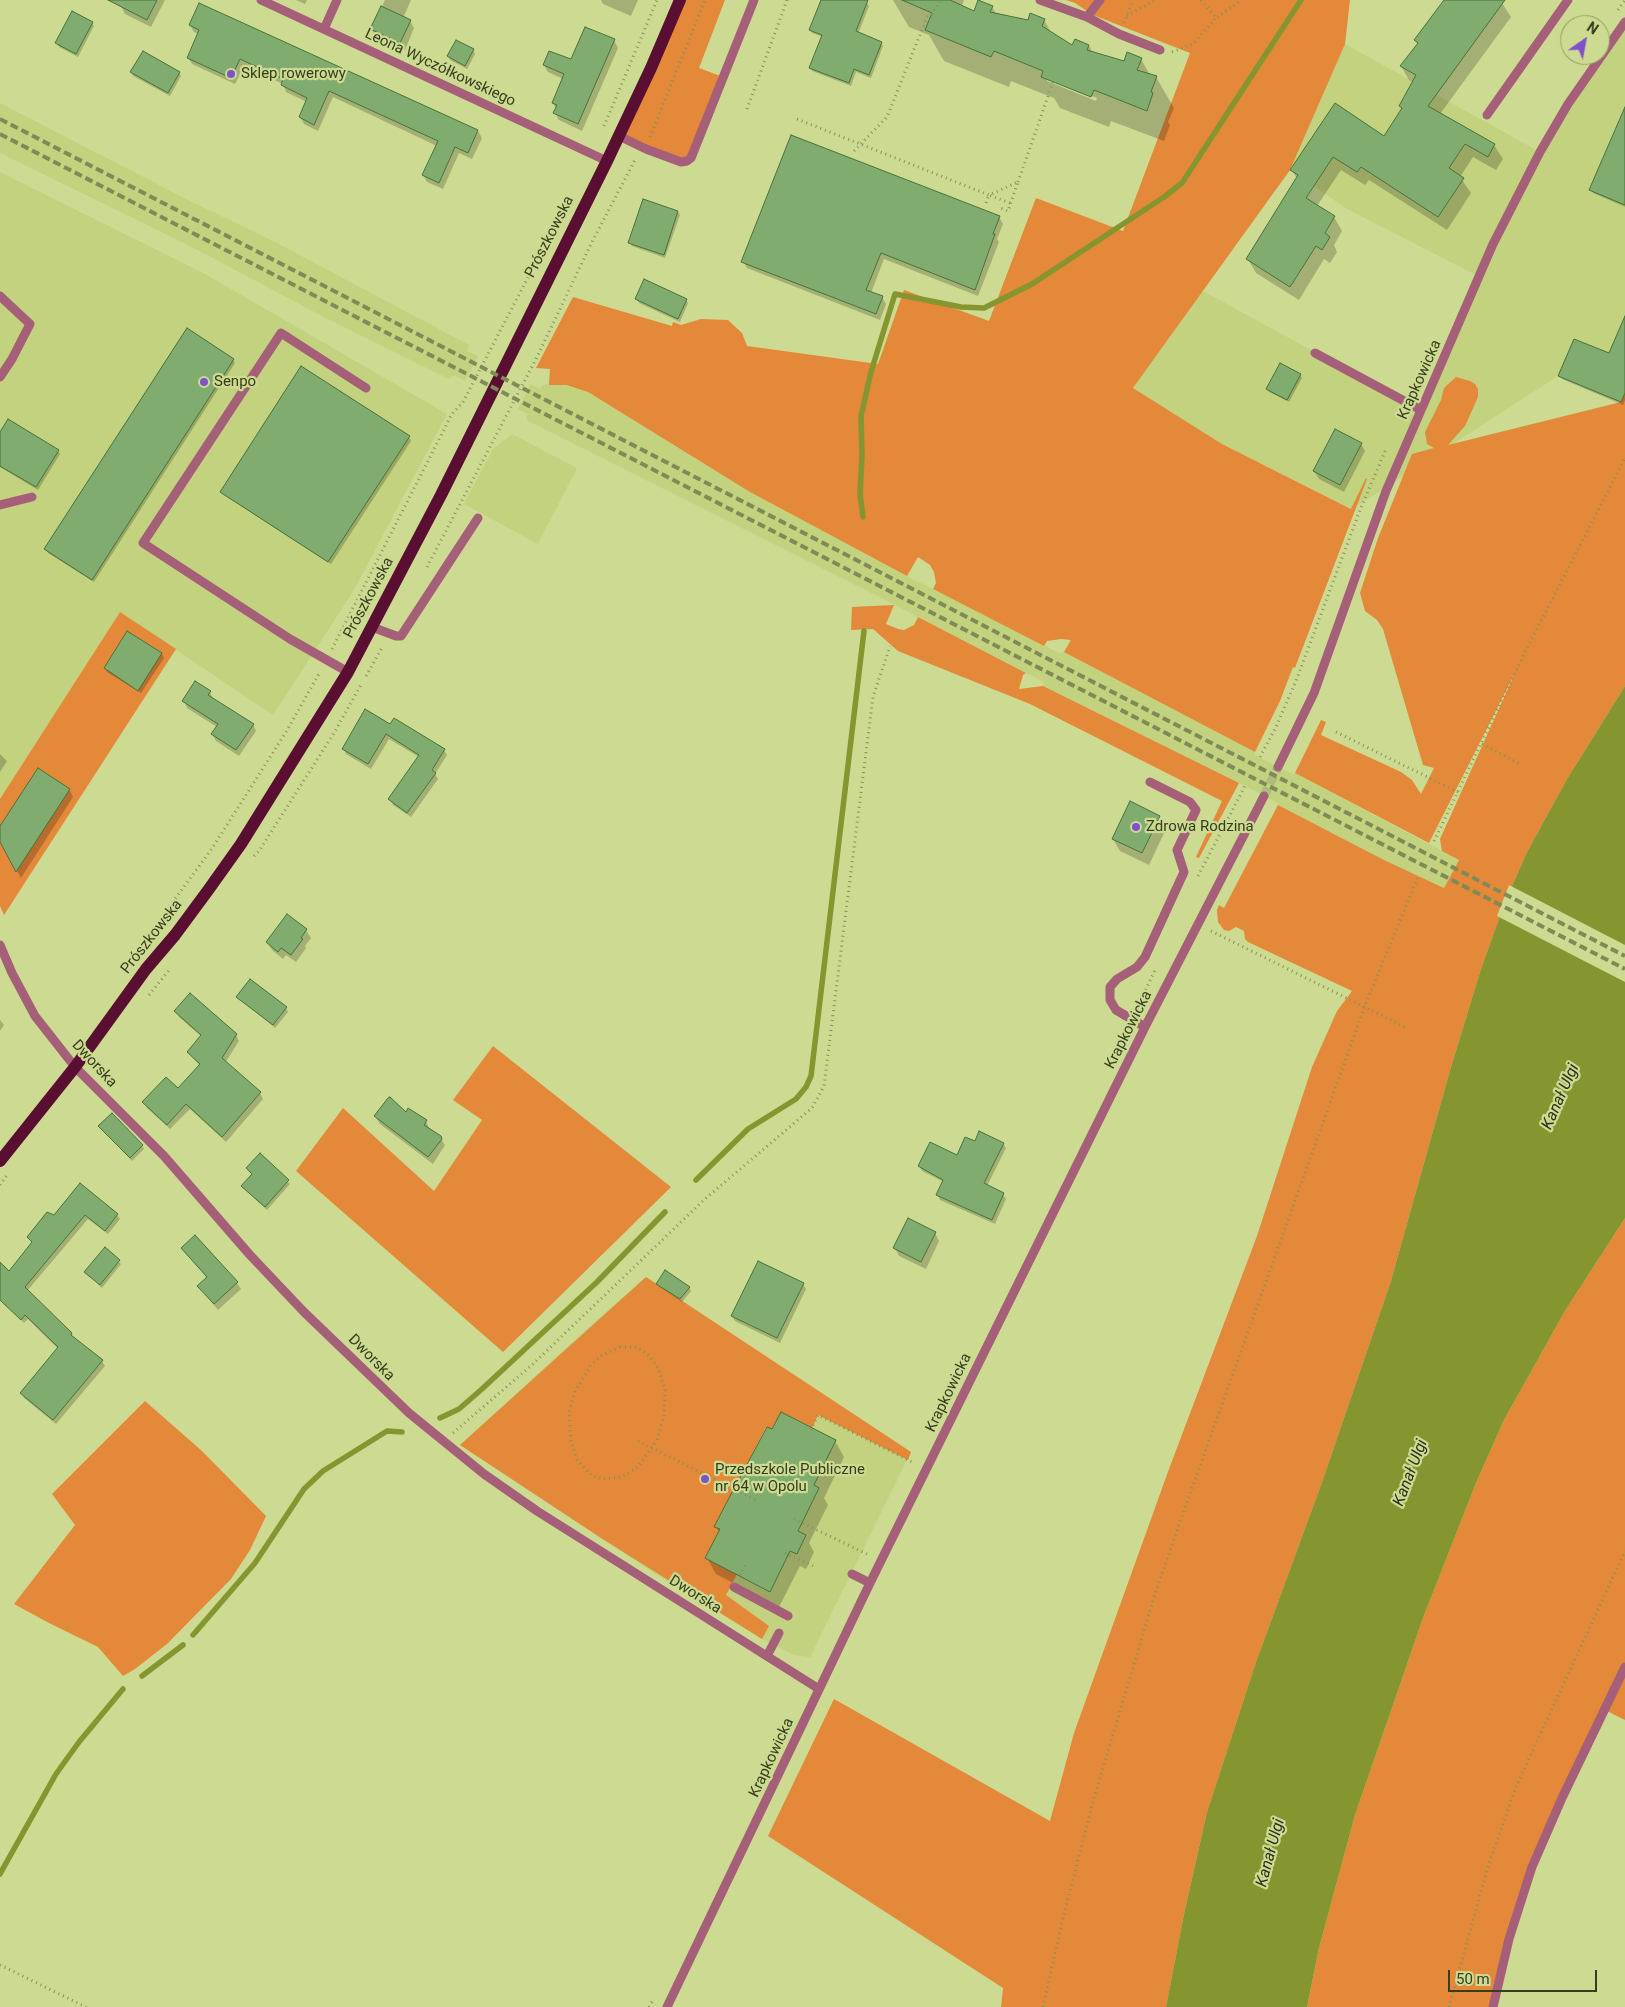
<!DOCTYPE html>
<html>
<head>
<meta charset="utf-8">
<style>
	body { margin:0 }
	#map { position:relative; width:1625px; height:2007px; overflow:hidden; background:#ccdb91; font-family:Roboto,sans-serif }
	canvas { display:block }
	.north { position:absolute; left:1560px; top:15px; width:50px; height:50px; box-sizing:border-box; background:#ccdb91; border:1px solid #909c63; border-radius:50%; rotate:33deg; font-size:14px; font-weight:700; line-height:20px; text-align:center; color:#373d1e }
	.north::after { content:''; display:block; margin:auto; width:18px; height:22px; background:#8052ca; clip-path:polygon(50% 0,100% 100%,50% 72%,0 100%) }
	.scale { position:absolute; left:1448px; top:1970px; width:149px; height:22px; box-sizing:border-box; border:2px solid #373d1e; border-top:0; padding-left:6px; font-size:15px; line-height:18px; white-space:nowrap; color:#373d1e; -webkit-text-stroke:4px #ccdb91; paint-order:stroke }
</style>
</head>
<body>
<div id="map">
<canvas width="1625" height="2007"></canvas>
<div class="north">N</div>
<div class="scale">50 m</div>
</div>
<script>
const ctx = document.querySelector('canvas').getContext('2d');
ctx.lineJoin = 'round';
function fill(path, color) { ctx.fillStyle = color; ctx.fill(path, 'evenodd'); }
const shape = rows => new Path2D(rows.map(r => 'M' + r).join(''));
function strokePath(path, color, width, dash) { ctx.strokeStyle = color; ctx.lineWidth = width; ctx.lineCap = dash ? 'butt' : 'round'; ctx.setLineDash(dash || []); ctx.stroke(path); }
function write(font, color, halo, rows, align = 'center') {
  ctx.font = font + ' Roboto,sans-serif'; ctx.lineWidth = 4.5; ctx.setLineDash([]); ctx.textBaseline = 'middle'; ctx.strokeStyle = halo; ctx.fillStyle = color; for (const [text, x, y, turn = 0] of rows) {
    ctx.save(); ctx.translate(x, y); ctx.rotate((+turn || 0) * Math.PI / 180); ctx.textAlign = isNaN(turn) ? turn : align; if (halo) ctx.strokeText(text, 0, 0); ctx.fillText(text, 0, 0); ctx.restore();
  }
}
const built = shape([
	[1625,22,1625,393,1621,402,1558,376,1352,509,1222,444,1133,388,1203,291,1421,410,1478,276,1347,209,1290,170,1345,44,1540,152],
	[0,103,186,199,275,242,469,345,467,351,478,356,465,381,454,375,449,379,322,316,190,246,0,153],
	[0,172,205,274,447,414,354,590,273,715,120,612,0,799],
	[531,384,540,389,542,385,558,384,588,392,750,492,907,576,1059,653,1064,652,1255,752,1255,755,1278,767,1293,774,1295,773,1459,860,1444,888,1384,860,1278,805,1278,803,1245,786,1043,686,1044,682,903,609,528,421,526,417,528,414,518,409],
	[512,434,577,468,538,544,464,504,493,449],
	[646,1277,911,1452,810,1657,794,1655,762,1639,717,1612,657,1575,460,1445,592,1324]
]);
const green = shape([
	[680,0,725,0,699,68,723,77,687,161,619,136],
	[1066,0,1350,0,1345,44,1290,170,1133,388,1222,444,1351,509,1366,478,1367,479,1295,668,1293,667,1280,701,1255,752,1064,652,1071,640,1061,639,1047,641,1044,646,933,589,936,583,934,572,930,565,918,557,907,576,750,492,588,392,566,385,549,385,550,369,536,368,573,297,672,326,673,322,681,325,701,319,728,320,742,333,747,346,878,364,904,290,989,321,1036,198,1123,231,1190,53,1093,15,1075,3],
	[1456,377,1470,381,1475,384,1478,389,1478,397,1465,426,1448,445,1621,402,1625,393,1625,686,1567,779,1527,852,1505,902,1481,969,1451,1067,1390,1284,1321,1485,1256,1662,1207,1812,1184,1914,1166,2007,1001,2007,1003,1988,768,1836,834,1699,1050,1821,1074,1733,1169,1469,1257,1236,1312,1067,1337,1011,1352,991,1248,942,1245,939,1244,931,1236,927,1229,931,1224,930,1218,922,1217,910,1219,905,1224,908,1278,805,1384,860,1444,888,1459,860,1442,851,1440,839,1516,671,1429,843,1295,773,1321,720,1326,722,1321,735,1401,772,1412,780,1421,794,1434,768,1423,765,1383,629,1377,620,1365,611,1360,593,1378,538,1412,454,1434,448,1427,444,1425,432,1441,400,1444,388],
	[894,605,886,624,898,629,904,630,914,625,918,617,1026,673,1023,675,1019,689,1043,686,1239,783,1199,858,1196,857,1222,801,1030,704,898,651,873,629,851,630,852,607],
	[120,612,176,649,4,915,0,906,0,799],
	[493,1046,671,1187,503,1352,296,1171,343,1108,434,1191,482,1120,453,1100],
	[1625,1218,1625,1720,1605,1710,1532,1867,1493,2007,1307,2007,1319,1948,1355,1815,1423,1618,1476,1483,1504,1420,1565,1311],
	[646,1277,911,1452,908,1460,818,1415,811,1430,808,1429,809,1426,781,1412,772,1429,766,1427,715,1526,720,1529,705,1558,737,1574,726,1595,769,1626,762,1639,601,1538,460,1445],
	[145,1401,202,1451,266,1516,250,1550,231,1579,167,1644,135,1669,123,1676,98,1647,49,1623,14,1604,75,1525,52,1494]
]);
const water = shape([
	[1625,686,1625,1218,1565,1311,1504,1420,1476,1483,1423,1618,1355,1815,1319,1948,1307,2007,1166,2007,1184,1914,1207,1812,1256,1662,1321,1485,1390,1284,1451,1067,1481,969,1505,902,1527,852,1567,779]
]);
const pier = shape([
	[1509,885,1625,945,1625,982,1497,916]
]);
const shadow = shape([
	[114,0,165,0,151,27,125,14,121,6],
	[296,0,307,0,305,4],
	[385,0,411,0,404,16,410,21,414,28,405,50,376,37,372,29],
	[601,0,638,0,631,16,603,4],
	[822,0,860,0,867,3,869,6,858,34,881,43,883,46,871,78,856,72,851,86,812,71,810,68,823,37,812,33,810,30],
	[893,0,964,0,961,8,974,13,992,7,997,15,1028,21,1044,20,1052,34,1073,47,1089,46,1093,53,1125,62,1141,59,1150,75,1156,77,1174,108,1168,122,1170,125,1164,141,1111,121,1109,127,1060,108,1054,98,1011,81,1009,87,944,61,929,35,909,27],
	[1047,78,1097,98,1096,101,1047,81],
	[1445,0,1498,0,1502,3,1511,17,1440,114,1494,145,1503,159,1496,170,1473,157,1460,177,1471,193,1447,230,1369,180,1365,185,1341,170,1317,206,1334,217,1342,231,1334,245,1337,252,1330,263,1324,259,1299,300,1256,273,1248,259,1297,179,1292,170,1384,138,1403,110,1400,106,1413,82,1409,80,1401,66,1418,45,1415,40],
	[200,4,478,131,482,138,472,159,459,153,443,189,427,182,423,175,437,146,333,97,318,131,304,124,300,117,307,102,286,92,283,84,244,66,235,84,192,64,188,57,198,34,194,32,190,25],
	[92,23,94,26,78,57,59,47,57,43],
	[614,40,618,48,582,131,559,120,555,113,556,109,553,103,563,79,548,72,544,65,571,61],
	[473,50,475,54,467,69,450,60,448,56],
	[131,72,179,72,181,76,170,96,133,76],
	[1625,111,1625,207,1593,193,1591,190],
	[678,212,680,215,665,258,632,246,630,243],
	[999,217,1003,224,997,239,999,242,978,296,884,259,871,293,882,297,886,304,880,320,747,268,743,261],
	[637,299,686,300,688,303,680,322,639,303],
	[1625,318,1625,400,1623,405,1562,379,1560,376,1608,354],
	[233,360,235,363,94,582,48,553,46,549],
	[1300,375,1302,378,1289,402,1269,392,1267,388],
	[0,434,58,450,60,454,38,490,0,467],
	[409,437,411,441,331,564,224,495,222,492],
	[1361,444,1365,451,1344,492,1319,479,1314,471],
	[128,633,162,654,164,658,141,693,107,672,105,668],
	[210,692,213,699,253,724,256,731,239,756,216,741,212,734,217,727,187,708,184,701],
	[394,720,444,750,447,755,435,774,438,779,411,817,393,805,390,799,419,757,389,739,371,769,346,754,344,749,390,726],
	[0,754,7,761,0,772],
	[69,789,73,797,21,878,0,839,0,829],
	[1159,817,1166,829,1149,865,1120,851,1113,839],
	[287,915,306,930,311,938,305,946,306,948,296,962,286,955,283,959,272,950,267,942],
	[238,997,286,1008,288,1012,275,1028],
	[176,1011,236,1035,239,1041,225,1063,260,1093,263,1099,226,1142,190,1109,170,1129,147,1108,144,1102,178,1089,200,1066,188,1052,202,1037,179,1017],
	[0,1020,4,1025,0,1031],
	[406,1114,426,1121,430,1130,440,1137,445,1145,433,1164,380,1124,375,1116],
	[100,1127,142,1146,144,1149,132,1161],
	[1003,1144,1006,1148,987,1186,1003,1194,1006,1199,995,1224,940,1200,938,1195,944,1182,922,1171,919,1166],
	[260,1155,290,1184,267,1210,242,1187,253,1175,247,1168],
	[80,1185,117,1215,120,1219,108,1234,88,1219,27,1291,73,1338,102,1361,105,1366,56,1424,24,1398,22,1393,58,1349,28,1319,24,1323,0,1300,0,1264,9,1273,33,1243,28,1237,54,1217],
	[935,1233,939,1241,926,1269,899,1256,895,1248],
	[183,1248,237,1283,241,1289,218,1310,198,1286,207,1278],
	[105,1249,121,1264,102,1288,86,1272],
	[658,1284,689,1287,691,1291,682,1302,660,1287],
	[803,1284,806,1289,780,1343,735,1321,732,1316],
	[835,1441,844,1457,824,1498,828,1505,809,1543,814,1552,806,1569,800,1566,779,1607,716,1574,707,1558,720,1533,716,1527]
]);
const stream = shape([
	[863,517,860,494,862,455,861,416,871,372,895,294,961,307,984,308,1032,284,1164,197,1182,183,1301,0],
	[696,1180,748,1129,796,1099,806,1087,811,1076,864,631],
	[440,1418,459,1409,482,1389,597,1282,665,1212],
	[193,1635,255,1563,304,1489,323,1471,387,1431,402,1432],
	[142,1676,183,1645],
	[0,1874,56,1774,79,1742,123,1689]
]);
const building = shape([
	[108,0,157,0,147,20,108,0],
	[821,0,868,0,856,31,882,42,869,75,854,69,849,83,809,68,822,35,809,30,821,0],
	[902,0,950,0,974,11,978,0,993,6,990,12,1028,20,1030,13,1045,19,1042,26,1072,45,1075,39,1089,45,1087,50,1124,61,1127,52,1142,58,1137,70,1157,76,1151,92,1153,93,1147,111,1094,90,1091,97,1041,77,1043,71,994,51,991,57,925,30,932,13,902,0],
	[1444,0,1505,0,1428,106,1495,144,1488,157,1465,144,1449,168,1464,178,1438,217,1361,167,1357,172,1333,157,1306,198,1335,216,1325,233,1330,237,1322,250,1316,246,1290,287,1246,259,1298,175,1290,170,1335,103,1384,136,1402,108,1399,106,1416,75,1400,66,1418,43,1414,40,1444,0],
	[199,3,478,130,468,153,455,147,439,183,422,175,438,141,329,91,314,125,299,117,307,98,281,85,283,79,240,59,231,78,187,58,199,30,189,25,199,3],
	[381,6,411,20,400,43,370,29,381,6],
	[72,11,93,22,76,54,55,43,72,11],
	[585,27,615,39,578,124,553,113,557,105,552,103,564,74,543,65,549,51,571,59,585,27],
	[456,40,474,49,465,66,447,56,456,40],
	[143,51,180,72,168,93,130,72,143,51],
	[1625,107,1625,205,1589,190,1625,107],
	[791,135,1000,216,993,234,995,234,975,290,881,253,866,290,883,296,876,314,741,262,791,135],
	[643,199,678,211,664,255,628,243,643,199],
	[644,279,687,299,678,319,635,299,644,279],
	[1625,316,1625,393,1621,402,1558,376,1574,339,1609,353,1625,316],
	[187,328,234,359,92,580,44,549,187,328],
	[1280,363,1301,374,1287,400,1266,389,1280,363],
	[301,366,410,436,328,562,220,492,301,366],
	[8,419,59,450,36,487,0,466,0,432,8,419],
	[1335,429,1362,443,1340,485,1313,471,1335,429],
	[127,631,162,653,138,691,104,668,127,631],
	[195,681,211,691,208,695,254,724,236,750,211,734,218,724,182,701,195,681],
	[365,709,390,724,394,718,445,749,432,770,436,773,407,813,388,799,419,755,386,734,368,764,342,749,365,709],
	[38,768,70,789,16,872,0,842,0,826,38,768],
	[1130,801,1160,816,1142,853,1112,839,1130,801],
	[287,914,307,929,301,938,303,939,291,955,281,948,278,952,266,942,287,914],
	[250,979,287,1007,273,1025,236,997,250,979],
	[190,993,237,1034,222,1058,261,1092,222,1137,186,1104,167,1125,142,1102,166,1077,178,1088,200,1064,187,1052,201,1035,174,1011,190,993],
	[390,1097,406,1112,408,1108,427,1120,424,1125,441,1136,442,1139,428,1157,374,1116,388,1098,390,1097],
	[112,1113,143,1145,130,1158,98,1126,112,1113],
	[979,1131,1004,1143,984,1183,1004,1193,992,1220,936,1195,943,1180,918,1166,930,1142,957,1155,965,1137,975,1141,979,1131],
	[260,1153,289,1180,265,1207,241,1186,252,1174,246,1168,260,1153],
	[80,1183,118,1214,105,1231,85,1215,25,1287,72,1333,71,1335,103,1360,53,1420,20,1393,58,1347,25,1315,21,1320,0,1300,0,1262,9,1271,32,1242,27,1237,47,1212,54,1215,80,1183],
	[908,1218,936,1232,921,1262,893,1248,908,1218],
	[195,1235,238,1282,214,1304,197,1286,207,1277,181,1248,195,1235],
	[105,1247,120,1260,100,1285,84,1272,105,1247],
	[758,1261,804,1283,777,1338,731,1316,758,1261],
	[665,1270,690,1287,680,1299,656,1284,665,1270],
	[781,1412,836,1440,814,1485,819,1488,798,1531,806,1535,797,1554,790,1551,770,1592,705,1558,720,1529,714,1527,730,1496,767,1427,772,1429,781,1412]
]);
const minorTunnel = shape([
	[1264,796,1278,767]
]);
const path = shape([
	[1201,0,1216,18,1242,0],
	[1618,10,1625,0],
	[1127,16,1155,0],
	[1124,23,1133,0],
	[1172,52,1193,44,1216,18],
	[747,109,787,0],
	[797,119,989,195,1018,182,1008,211,1000,208],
	[604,126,657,0],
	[650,137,705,0],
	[854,151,887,117,927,17,932,14,940,0],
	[1018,182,1053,82],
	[986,203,989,195,1010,203],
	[427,567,536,359,592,242,636,158],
	[332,649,452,414,463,402,547,241],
	[366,676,383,646],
	[1336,732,1458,792],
	[1482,744,1522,765],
	[1260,757,1276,727,1296,681,1360,510,1386,449],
	[1434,841,1525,652,1625,458],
	[254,856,259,851,334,733,362,683],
	[1198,876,1245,786],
	[1211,931,1405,1027],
	[125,967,211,850,286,732,320,672],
	[149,995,170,969],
	[1137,1008,1156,968],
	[0,1185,7,1175],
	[620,1347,635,1347,642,1350,648,1355,658,1367,665,1390,664,1415,657,1440,638,1467,622,1477,603,1479,591,1475,577,1460,571,1441,569,1413,575,1392,590,1366,601,1356,620,1347],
	[811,1430,818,1415,912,1462],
	[453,1433,533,1364,705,1199,812,1108,824,1086,873,697,890,646],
	[638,1441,756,1500],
	[794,1519,867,1554],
	[785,1553,813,1566],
	[740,1575,746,1564],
	[0,1965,86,2007],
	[649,2007,653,2000],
	[1043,2007,1062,1922,1094,1798,1155,1594,1181,1519,1364,1008,1418,877],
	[1449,2007,1489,1863,1516,1787,1625,1551]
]);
const minor = shape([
	[261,0,607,161],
	[1040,0,1087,17,1100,0],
	[1087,17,1119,34,1160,50],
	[324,29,337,0],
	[1487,115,1568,0],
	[619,136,646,149,681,162,687,161,691,158,754,0],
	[0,296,30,324,12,359,0,377],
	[1315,353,1421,410],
	[0,505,32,497],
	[372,627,396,636,401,636,478,518],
	[348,672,290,639,143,543,281,333,366,388],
	[1278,767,1314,693,1386,491,1493,244,1540,152,1568,104,1625,22],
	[0,945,12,973,35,1016,75,1067,164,1156,250,1255,304,1312,409,1413,484,1474,537,1511,819,1689],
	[1145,1027,1116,1010,1110,1000,1110,987,1117,979,1137,967,1145,957,1184,872,1177,850,1196,810,1190,802,1150,782],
	[852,1574,870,1583],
	[734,1587,788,1616],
	[767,1656,779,1633],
	[667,2007,870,1583,1145,1027,1264,796],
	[1493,2007,1509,1939,1532,1867,1562,1798,1625,1667]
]);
const major = shape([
	[0,1161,75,1067,146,969,175,935,209,889,241,844,348,672,441,495,607,161,651,68,680,0]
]);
const rail = shape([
	[0,119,1625,956],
	[0,134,1625,969]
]);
const markers = [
	[231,74,5,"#8052ca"],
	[204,382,5,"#8052ca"],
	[1136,827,5,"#8052ca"],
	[705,1479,5,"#8052ca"]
];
const streetNames = [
	["Leona Wyczółkowskiego",440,68,25],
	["Prószkowska",550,237,-63],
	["Krapkowicka",1420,380,-66],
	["Prószkowska",369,598,-62],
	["Prószkowska",152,937,-52],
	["Krapkowicka",1129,1030,-63],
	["Dworska",94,1064,47],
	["Dworska",371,1358,45],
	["Krapkowicka",949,1393,-64],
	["Dworska",695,1595,32],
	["Krapkowicka",772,1758,-65]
];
const poiNames = [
	["Sklep rowerowy",241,74],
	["Senpo",214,382],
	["Zdrowa Rodzina",1146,827],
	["Przedszkole Publiczne",715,1470],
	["nr 64 w Opolu",715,1487]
];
const waterNames = [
	["Kanał Ulgi",1561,1097,-66],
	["Kanał Ulgi",1411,1473,-69],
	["Kanał Ulgi",1271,1853,-75]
];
fill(built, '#c2d27f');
fill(green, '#e48839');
fill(water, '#859530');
fill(pier, '#ccdb91');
fill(shadow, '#0003');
strokePath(stream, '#859530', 5.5);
fill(building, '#80ac70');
strokePath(building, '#487238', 1);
strokePath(minorTunnel, '#aebb7a', 9, [9, 4.5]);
strokePath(path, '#86915b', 3, [1, 4]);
strokePath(minor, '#a65f78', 9);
strokePath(major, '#5a0f32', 12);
strokePath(rail, '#808a56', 4, [8, 4]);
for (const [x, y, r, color] of markers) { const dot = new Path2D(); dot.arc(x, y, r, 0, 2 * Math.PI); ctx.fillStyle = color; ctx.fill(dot); strokePath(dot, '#ccdb91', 2); }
write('15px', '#373d1e', '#ccdb91', streetNames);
write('15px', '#373d1e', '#ccdb91', poiNames, 'left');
write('italic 16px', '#2c301a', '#ccdb91', waterNames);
</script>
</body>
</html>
